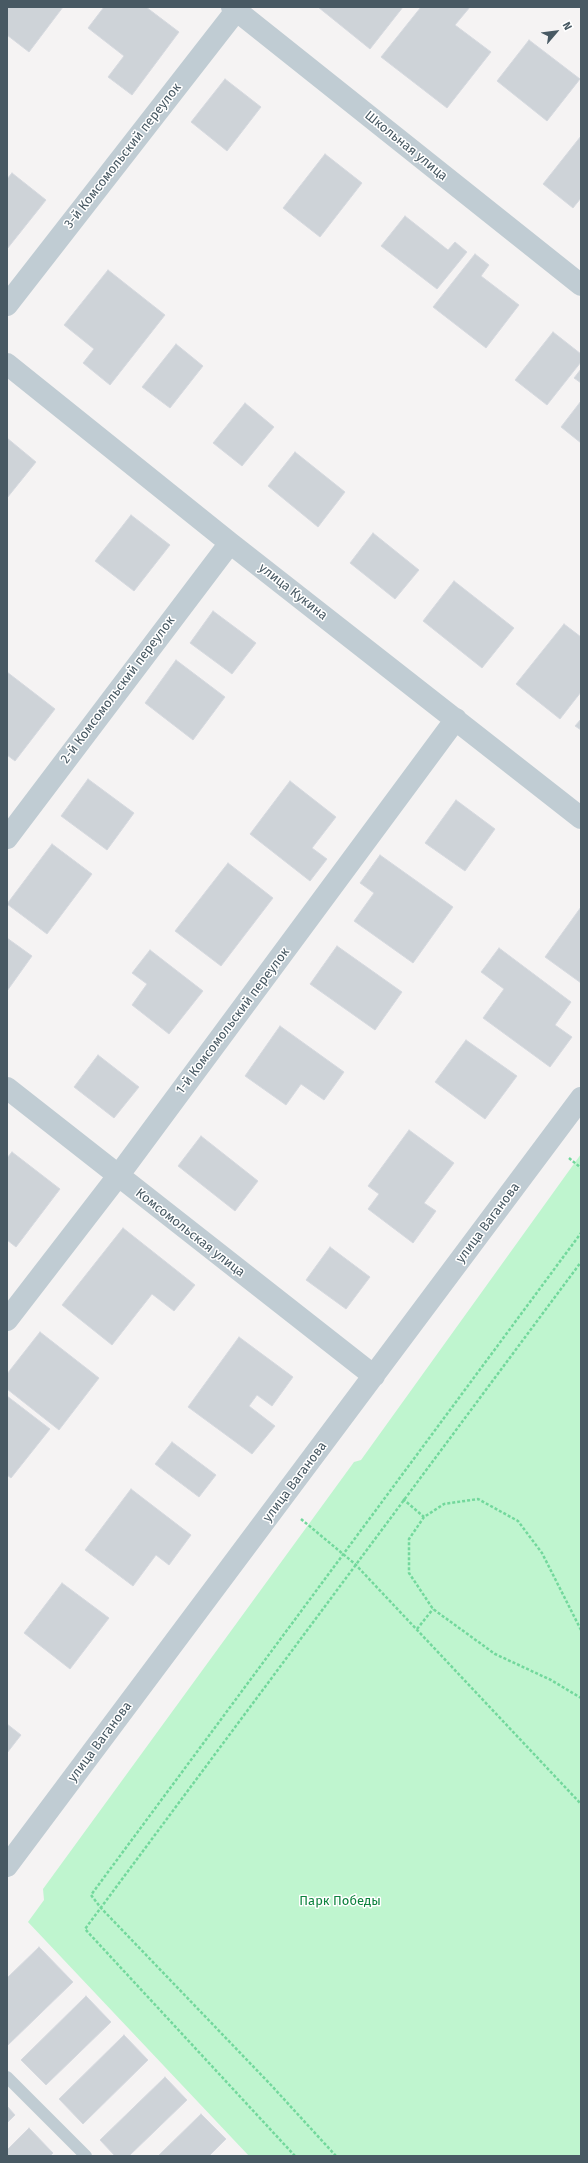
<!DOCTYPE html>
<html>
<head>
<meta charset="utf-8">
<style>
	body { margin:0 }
	#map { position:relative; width:588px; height:2163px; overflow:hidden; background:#f5f3f3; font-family:"Fira Sans",sans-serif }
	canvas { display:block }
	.frame { position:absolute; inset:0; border:8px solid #485963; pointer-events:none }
	.north { position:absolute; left:536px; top:12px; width:40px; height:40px; -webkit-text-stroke:3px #fff; paint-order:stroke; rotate:62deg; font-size:11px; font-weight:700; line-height:16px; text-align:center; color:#485963 }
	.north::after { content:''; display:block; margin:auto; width:14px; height:18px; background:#485963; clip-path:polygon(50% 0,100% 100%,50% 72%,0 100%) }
</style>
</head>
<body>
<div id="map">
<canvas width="588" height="2163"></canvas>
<div class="frame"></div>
<div class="north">N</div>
</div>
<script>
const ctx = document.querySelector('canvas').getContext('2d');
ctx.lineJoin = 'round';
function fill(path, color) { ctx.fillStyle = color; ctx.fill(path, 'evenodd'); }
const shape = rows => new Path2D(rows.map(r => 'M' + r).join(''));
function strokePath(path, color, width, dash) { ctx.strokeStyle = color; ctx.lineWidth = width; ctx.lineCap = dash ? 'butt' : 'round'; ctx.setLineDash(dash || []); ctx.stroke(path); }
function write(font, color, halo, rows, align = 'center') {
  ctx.font = font + ' "Fira Sans",sans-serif'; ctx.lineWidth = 3; ctx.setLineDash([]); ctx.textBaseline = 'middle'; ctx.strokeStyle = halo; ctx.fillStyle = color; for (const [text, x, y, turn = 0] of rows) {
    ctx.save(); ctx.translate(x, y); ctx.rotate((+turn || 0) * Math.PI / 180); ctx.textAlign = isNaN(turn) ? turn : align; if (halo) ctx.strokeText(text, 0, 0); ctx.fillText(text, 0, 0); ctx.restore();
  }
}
const green = shape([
	[581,1154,581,2156,249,2156,28,1922,44,1900,43,1889,354,1462,361,1460]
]);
const building = shape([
	[7,7,63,7,29,52,7,35,7,7],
	[104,7,146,7,179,32,132,95,108,77,124,56,88,28,104,7],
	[318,7,403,7,370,49,318,7],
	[421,7,470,7,455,25,491,52,447,108,381,57,421,7],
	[529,40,580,79,547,121,497,81,529,40],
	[225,79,261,107,227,151,191,122,225,79],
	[581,136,581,198,573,208,543,184,581,136],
	[325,154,362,183,320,237,283,208,325,154],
	[12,173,46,200,7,249,7,179,12,173],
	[405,216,448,250,455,242,467,252,437,289,381,246,405,216],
	[475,254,489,265,481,276,519,305,486,348,433,307,475,254],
	[108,270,165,315,110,385,83,363,94,349,64,325,108,270],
	[553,332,581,354,581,362,547,405,515,380,553,332],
	[176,344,203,366,170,408,142,387,176,344],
	[581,369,581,383,574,378,581,369],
	[581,401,581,443,561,427,581,401],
	[245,403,274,427,242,466,213,443,245,403],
	[7,438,36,462,7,498,7,438],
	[295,452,345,492,318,527,268,486,295,452],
	[131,515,170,545,134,591,95,561,131,515],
	[373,533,419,570,395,599,350,563,373,533],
	[454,581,514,628,482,668,423,621,454,581],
	[213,611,256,643,232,674,190,643,213,611],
	[564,624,581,637,581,692,560,719,516,684,564,624],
	[176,660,225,697,193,740,145,703,176,660],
	[7,672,55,709,15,761,7,755,7,672],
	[581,719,581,730,575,726,581,719],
	[88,779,134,813,107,850,61,816,88,779],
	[290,781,336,817,312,848,327,859,310,881,250,834,290,781],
	[456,800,495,829,465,871,425,843,456,800],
	[52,844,92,874,47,934,7,904,52,844],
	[380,855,453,907,413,963,354,921,374,893,360,883,380,855],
	[228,863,273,898,221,966,175,931,228,863],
	[581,907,581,983,545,957,581,907],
	[7,938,32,956,7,991,7,938],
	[337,946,402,992,375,1030,310,984,337,946],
	[499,948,571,1002,555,1025,572,1037,550,1067,483,1018,504,989,481,972,499,948],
	[150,950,203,991,169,1034,132,1005,147,984,132,973,150,950],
	[280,1026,344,1072,324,1100,301,1084,286,1105,245,1076,280,1026],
	[466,1040,517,1076,485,1119,435,1082,466,1040],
	[98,1055,139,1087,114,1118,74,1087,98,1055],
	[409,1130,454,1163,424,1203,436,1211,413,1243,368,1209,379,1194,368,1186,409,1130],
	[201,1136,258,1181,235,1211,178,1166,201,1136],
	[12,1152,60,1189,16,1247,7,1240,7,1158,12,1152],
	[123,1228,195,1285,174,1311,152,1294,112,1345,62,1305,123,1228],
	[330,1247,370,1277,346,1309,306,1280,330,1247],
	[40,1332,99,1378,59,1430,7,1389,7,1374,40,1332],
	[239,1337,293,1377,272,1406,257,1395,249,1406,275,1426,252,1454,188,1407,239,1337],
	[7,1396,50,1429,11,1478,7,1475,7,1396],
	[172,1442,216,1475,199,1497,155,1464,172,1442],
	[131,1489,191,1535,169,1565,156,1555,133,1586,85,1550,131,1489],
	[62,1583,109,1618,70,1669,24,1633,62,1583],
	[7,1724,21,1735,7,1753,7,1724],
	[39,1947,73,1982,7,2046,7,1978,39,1947],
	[86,1996,111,2022,46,2085,21,2060,86,1996],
	[124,2035,148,2060,83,2124,59,2099,124,2035],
	[165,2077,187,2100,129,2156,115,2156,100,2140,165,2077],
	[7,2106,15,2115,7,2123,7,2106],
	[201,2114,226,2139,209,2156,158,2156,201,2114],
	[29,2128,53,2153,50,2156,7,2156,7,2150,29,2128]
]);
const path = shape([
	[569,1158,581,1168],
	[403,1499,424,1517],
	[301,1519,355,1564,581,1804],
	[417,1629,433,1609],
	[581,1630,542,1553,518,1521,478,1499,444,1504,424,1517,409,1539,409,1573,433,1609,495,1654,551,1680,581,1698],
	[295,2156,85,1929,581,1262],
	[336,2156,271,2085,101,1908,91,1895,581,1233]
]);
const lane = shape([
	[7,2077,86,2156]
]);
const street = shape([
	[232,7,581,285],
	[7,305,239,7],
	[7,364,230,543,581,818],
	[7,838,230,543],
	[7,1088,374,1376],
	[7,1320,118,1176,456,719],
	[7,1866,581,1098]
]);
const streetNames = [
	["Школьная улица",406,146,39],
	["3-й Комсомольский переулок",123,156,-52],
	["улица Кукина",293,592,38],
	["2-й Комсомольский переулок",118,690,-53],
	["1-й Комсомольский переулок",233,1021,-53],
	["улица Ваганова",488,1223,-53],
	["Комсомольская улица",190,1233,38],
	["улица Ваганова",295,1482,-53],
	["улица Ваганова",100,1742,-53]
];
const parkNames = [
	["Парк Победы",340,1901]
];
fill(green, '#bff5cf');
fill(building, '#ced3d8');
strokePath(building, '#d6d9df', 1);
strokePath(path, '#72d89c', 2.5, [3, 2]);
strokePath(lane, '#c0ccd3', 12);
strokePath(street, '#c0ccd3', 22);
write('13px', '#485963', '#fff', streetNames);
write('13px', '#0d833e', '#fff', parkNames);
</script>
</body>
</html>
